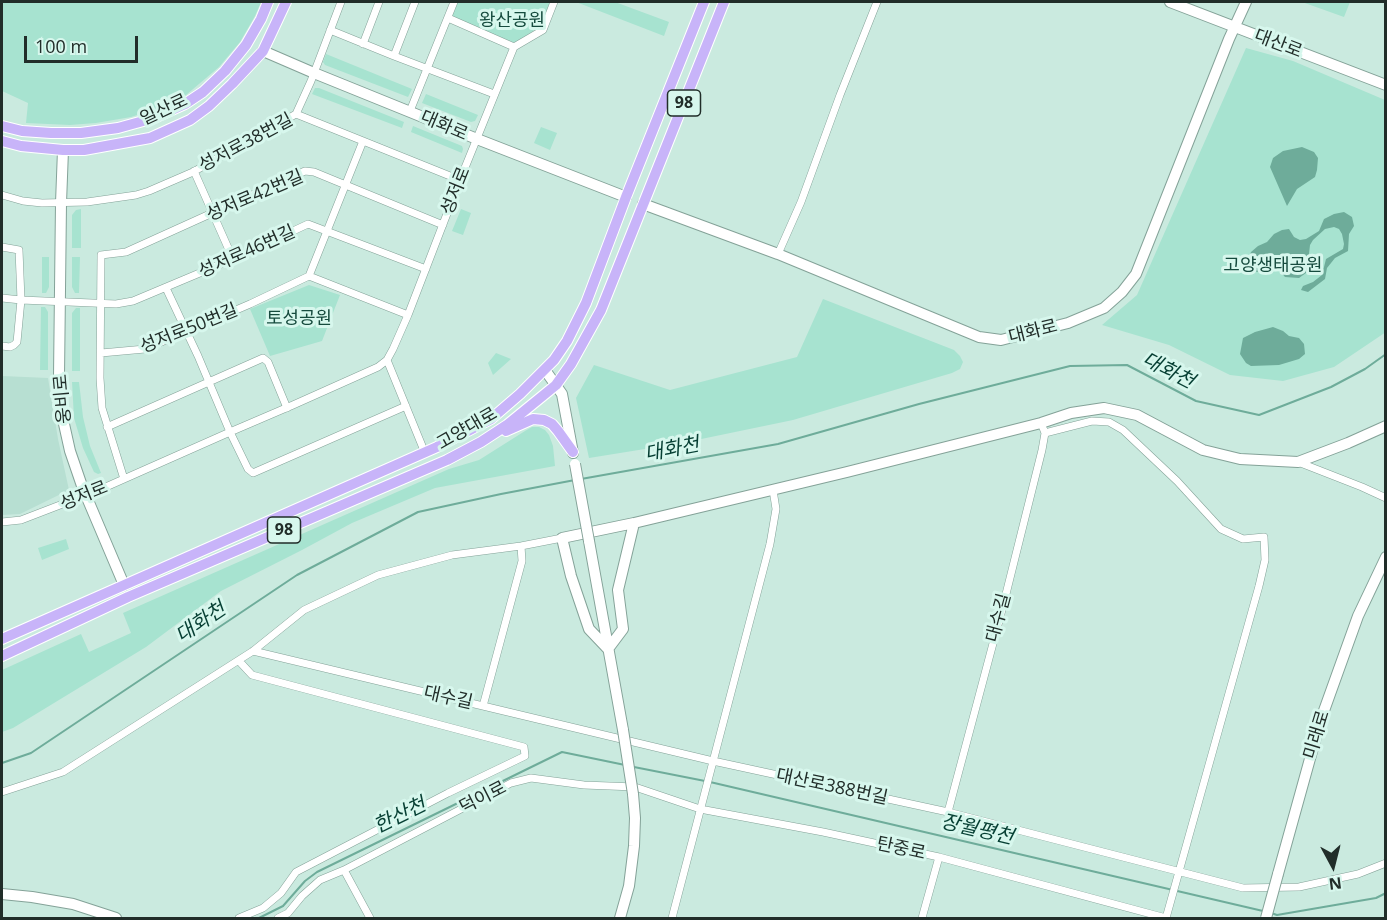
<!DOCTYPE html>
<html>
<head>
<meta charset="utf-8">
<style>
	body { margin:0 }
	#map { position:relative; width:1387px; height:920px; overflow:hidden; background:#caeadf; font-family:"Open Sans",sans-serif }
	canvas { display:block }
	.frame { position:absolute; inset:0; border:3px solid #212d29; pointer-events:none }
	.north { position:absolute; left:1303px; top:836px; width:60px; height:60px; -webkit-text-stroke:4px #d7f7ed; paint-order:stroke; rotate:173deg; font-size:16px; font-weight:700; line-height:24px; text-align:center; color:#212d29 }
	.north::after { content:''; display:block; margin:auto; width:21px; height:27px; background:#212d29; clip-path:polygon(50% 0,100% 100%,50% 72%,0 100%) }
	.scale { position:absolute; left:24px; top:36px; width:114px; height:27px; box-sizing:border-box; border:3px solid #212d29; border-top:0; padding-left:8px; font-size:18px; line-height:21px; white-space:nowrap; color:#212d29; -webkit-text-stroke:4px #d7f7ed; paint-order:stroke }
</style>
</head>
<body>
<div id="map">
<canvas width="1387" height="920"></canvas>
<div class="frame"></div>
<div class="north">N</div>
<div class="scale">100 m</div>
</div>
<script>
const ctx = document.querySelector('canvas').getContext('2d');
ctx.lineJoin = 'round';
function fill(path, color) { ctx.fillStyle = color; ctx.fill(path, 'evenodd'); }
const shape = rows => new Path2D(rows.map(r => 'M' + r).join(''));
function strokePath(path, color, width, dash) { ctx.strokeStyle = color; ctx.lineWidth = width; ctx.lineCap = dash ? 'butt' : 'round'; ctx.setLineDash(dash || []); ctx.stroke(path); }
function write(font, color, halo, rows, align = 'center') {
  ctx.font = font + ' "Open Sans","Noto Sans KR",sans-serif'; ctx.lineWidth = 6; ctx.setLineDash([]); ctx.textBaseline = 'middle'; ctx.strokeStyle = halo; ctx.fillStyle = color; for (const [text, x, y, turn = 0] of rows) {
    ctx.save(); ctx.translate(x, y); ctx.rotate((+turn || 0) * Math.PI / 180); ctx.textAlign = isNaN(turn) ? turn : align; if (halo) ctx.strokeText(text, 0, 0); ctx.fillText(text, 0, 0); ctx.restore();
  }
}
const built = shape([
	[2,376,48,378,58,439,69,490,20,514,2,515]
]);
const green = shape([
	[2,2,261,2,255,16,240,42,219,67,186,95,158,108,131,117,96,123,70,125,26,123,28,103,2,91],
	[458,2,550,2,544,19,538,26,532,32,516,42,512,42,452,17],
	[576,2,615,2,669,22,664,36],
	[1302,2,1350,2,1344,17],
	[1246,48,1293,61,1385,100,1386,332,1334,367,1283,381,1230,375,1169,345,1102,325,1137,295],
	[326,54,412,89,408,97,325,65,323,62],
	[315,88,319,88,404,122,402,128,312,94],
	[426,94,478,115,475,121,471,122,422,103],
	[413,126,462,146,463,149,462,153,411,132],
	[541,127,557,133,550,150,534,143],
	[81,209,81,248,72,248,72,215,76,210],
	[461,209,471,213,463,235,452,231],
	[42,257,49,257,49,287,46,293,42,293],
	[72,257,80,257,79,293,75,293,72,287],
	[309,285,340,295,322,341,270,356,250,309],
	[823,299,954,350,960,356,963,362,960,369,952,373,793,420,682,443,589,458,576,398,594,365,670,390,797,357],
	[41,307,45,307,48,312,48,370,40,370],
	[76,308,80,308,80,371,72,371,72,313],
	[496,353,511,359,493,375,488,363],
	[72,382,79,382,83,417,90,446,101,473,98,474,94,472,83,448,74,418],
	[532,427,539,427,545,430,549,435,553,446,555,466,435,488,352,523,302,550,221,591,146,647,13,728,2,732,2,670,81,634,89,652,131,633,123,613,449,469,479,460,525,431],
	[66,539,69,549,42,560,38,548]
]);
const water = shape([
	[1302,147,1314,152,1318,158,1317,170,1315,177,1297,189,1287,206,1270,167,1273,158,1283,151],
	[1344,212,1352,217,1354,226,1349,234,1348,251,1335,258,1327,268,1325,279,1308,292,1301,290,1303,286,1313,282,1322,275,1326,259,1343,249,1344,244,1342,234,1339,229,1334,227,1325,229,1313,240,1310,245,1309,254,1310,263,1306,273,1299,278,1285,277,1276,266,1270,264,1263,270,1257,272,1251,269,1248,260,1251,252,1258,246,1267,242,1274,234,1282,230,1289,229,1294,237,1300,240,1306,239,1319,231,1324,219,1334,214],
	[1273,327,1283,331,1289,336,1299,338,1304,344,1305,354,1299,359,1279,365,1251,366,1246,363,1240,354,1243,338,1255,332]
]);
const stream = shape([
	[581,479,778,444,919,404,1070,366,1127,365,1196,401,1259,415,1331,387,1365,369,1386,354],
	[2,763,31,753,297,575,418,512,501,494,575,480],
	[634,767,705,781],
	[710,782,1263,911],
	[1271,913,1277,915,1376,898,1386,893],
	[259,918,283,906,305,881,317,872,562,752,625,765]
]);
const street = shape([
	[448,18,514,47],
	[330,30,394,56,494,94],
	[363,44,379,2],
	[394,56,415,2],
	[410,111,454,2],
	[296,114,311,81,341,2],
	[194,171,233,259],
	[2,195,23,201,42,203,87,202,136,195,149,191,193,172,296,114,460,180],
	[2,247,19,250,21,300,17,342,14,345,10,347,2,346],
	[778,254,801,202,840,95,877,2],
	[309,276,363,141],
	[166,288,198,356,230,432,248,469,253,473,406,406],
	[2,298,21,300,116,304,133,301,233,259,308,224,426,269],
	[101,353,145,349,250,304,309,276,408,315],
	[387,360,425,453],
	[107,427,263,358,268,362,287,408],
	[1045,433,1092,421,1109,422,1123,430,1177,481,1221,529,1243,539,1264,537,1265,560,1259,586,1166,918],
	[1298,462,1362,487,1386,498],
	[124,479,102,408,100,378,101,255,126,252,305,171,314,172,443,225],
	[2,522,21,520,99,490,230,432,293,405,378,367,387,360,393,349,408,315,460,180,514,47,543,30,554,2],
	[253,651,713,761,948,812,1243,888,1299,887,1358,874,1386,863],
	[239,661,252,675,524,747,525,756,448,793,296,872,281,893,263,908,239,918],
	[483,706,522,561,521,546],
	[2,792,63,772,253,651,304,610,378,575,452,555,521,546,562,538],
	[948,812,1003,606,1042,450,1045,433,1041,423],
	[344,870,370,918],
	[278,918,288,913,302,896,320,880,344,870,511,783,531,778,584,785,635,787,700,809,823,832,939,857,1166,918],
	[672,918,770,544,776,509,773,490],
	[922,918,939,857]
]);
const secondary = shape([
	[1170,2,1386,85],
	[263,51,314,73,477,139,626,197],
	[63,150,61,203,59,376,60,406,70,451,82,486,124,585],
	[643,204,778,254,979,337,1001,340,1068,323,1104,308,1122,292,1136,274,1229,39,1246,2],
	[545,370,562,394,573,453],
	[634,523,618,590,623,629,608,649,589,629,571,576,562,538,634,523,847,472,1041,423,1071,413,1104,408,1137,415,1203,450,1240,459,1298,462,1348,443,1386,426],
	[589,541,623,730],
	[1278,874,1321,719,1358,616,1386,557],
	[2,894,32,897,73,904,116,918],
	[620,918,629,886,634,846,635,818,633,794]
]);
const primary = shape([
	[2,126,22,131,51,133,81,133,118,128,154,118,185,104,203,92,225,71,246,45,261,19,268,2],
	[2,141,21,146,63,150,84,150,150,138,190,120,209,106,232,84,263,51,286,2],
	[506,431,533,419,544,420,552,424,558,431,573,452],
	[2,639,437,447,491,419,520,394,554,360,567,341,586,303,626,197,704,2],
	[2,656,128,597,447,460,481,442,507,425,556,385,571,364,601,310,724,2]
]);
const secondaryBridge = shape([
	[575,464,589,541],
	[623,730,633,794],
	[1266,918,1278,874]
]);
const shields = [
	[684,103,33],
	[284,530,33]
];
const shieldNames = [
	["98",684,103],
	["98",284,530]
];
const parkNames = [
	["왕산공원",512,21],
	["고양생태공원",1273,266],
	["토성공원",299,319]
];
const streetNames = [
	["대산로",1278,44,21],
	["일산로",164,110,-25],
	["대화로",444,126,23],
	["성저로38번길",246,143,-28],
	["성저로",456,191,-68],
	["성저로42번길",255,196,-23],
	["성저로46번길",247,252,-24],
	["성저로50번길",189,329,-22],
	["대화로",1033,332,-14],
	["웅비로",63,399,-95],
	["고양대로",467,429,-30],
	["성저로",84,496,-22],
	["대수길",999,618,-75],
	["대수길",448,698,13],
	["미래로",1317,735,-73],
	["대산로388번길",832,787,12],
	["덕이로",483,798,-27],
	["탄중로",901,849,12]
];
const waterNames = [
	["대화천",1168,371,27],
	["대화천",672,450,-11],
	["대화천",201,623,-34],
	["한산천",400,816,-26],
	["장월평천",977,830,13]
];
fill(built, '#b7dfd2');
fill(green, '#a7e3d0');
fill(water, '#6eac9a');
strokePath(stream, '#6eac9a', 2);
strokePath(street, '#84a298', 8);
strokePath(secondary, '#84a298', 12);
strokePath(primary, '#fff', 12);
strokePath(street, '#fff', 7);
strokePath(secondary, '#fff', 10);
strokePath(primary, '#c8b4f9', 10);
strokePath(secondaryBridge, '#84a298', 12, []);
strokePath(secondaryBridge, '#fff', 10);
for (const [x, y, w] of shields) { const box = new Path2D(); box.roundRect(x - w / 2, y - 13, w, 26, 4.5); ctx.fillStyle = '#d7f7ed'; ctx.fill(box); strokePath(box, '#212d29', 1.5); }
write('bold 16px', '#212d29', null, shieldNames);
write('18px', '#164b3e', '#d7f7ed', parkNames);
write('18px', '#212d29', '#d7f7ed', streetNames);
write('italic 20px', '#063f33', '#d7f7ed', waterNames);
</script>
</body>
</html>
